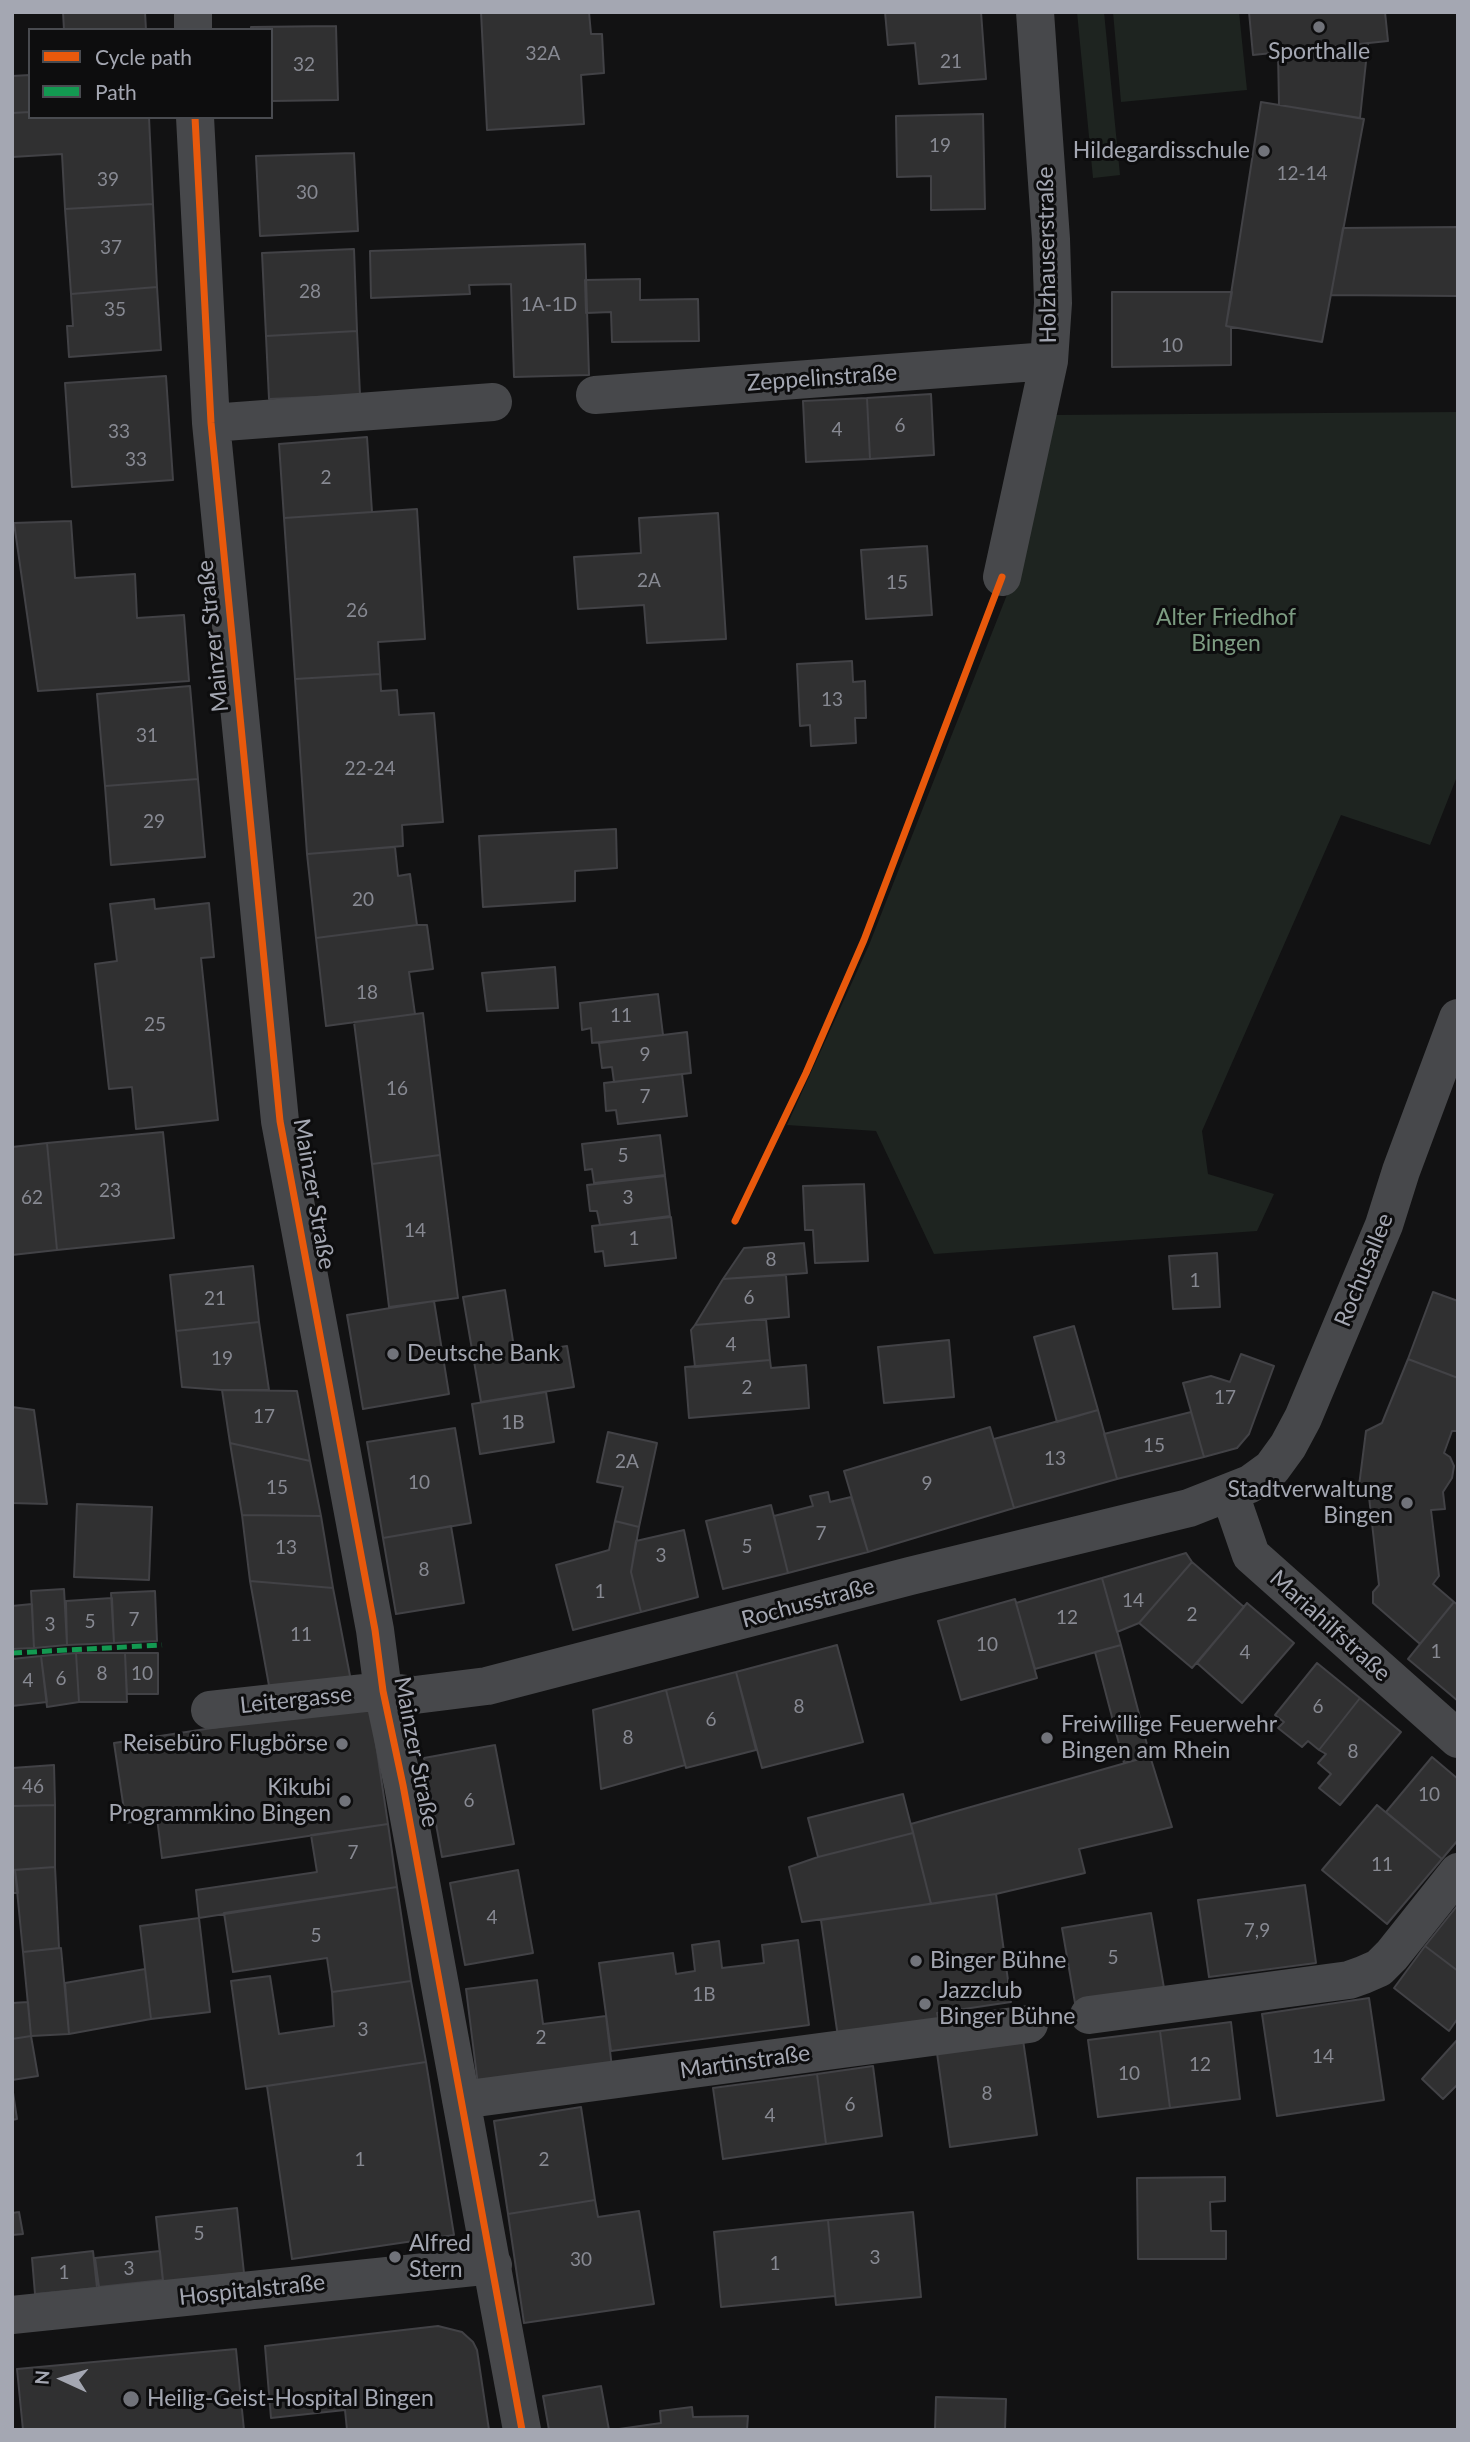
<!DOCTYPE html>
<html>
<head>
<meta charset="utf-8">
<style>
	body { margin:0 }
	#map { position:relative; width:1470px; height:2442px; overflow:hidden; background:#121213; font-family:Lato,sans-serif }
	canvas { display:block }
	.frame { position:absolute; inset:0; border:14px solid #a4a7b2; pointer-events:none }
	.legend { position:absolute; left:28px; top:28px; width:245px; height:91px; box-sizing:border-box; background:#0d0d0e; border:2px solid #494b50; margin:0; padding:9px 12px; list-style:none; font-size:21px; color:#a4a7b2 }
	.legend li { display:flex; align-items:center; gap:14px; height:35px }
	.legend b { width:35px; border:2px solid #494b50 }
	.north { position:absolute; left:28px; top:2344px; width:70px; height:70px; -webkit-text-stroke:5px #0d0d0e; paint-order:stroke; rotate:274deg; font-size:19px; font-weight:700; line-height:28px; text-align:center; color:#a4a7b2 }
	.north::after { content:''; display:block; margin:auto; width:24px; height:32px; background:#a4a7b2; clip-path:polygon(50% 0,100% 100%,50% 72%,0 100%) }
</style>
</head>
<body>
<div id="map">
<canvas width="1470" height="2442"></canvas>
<div class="frame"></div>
<ul class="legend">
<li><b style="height:9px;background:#e8590c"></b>Cycle path</li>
<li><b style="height:9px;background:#139951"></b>Path</li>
</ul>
<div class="north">N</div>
</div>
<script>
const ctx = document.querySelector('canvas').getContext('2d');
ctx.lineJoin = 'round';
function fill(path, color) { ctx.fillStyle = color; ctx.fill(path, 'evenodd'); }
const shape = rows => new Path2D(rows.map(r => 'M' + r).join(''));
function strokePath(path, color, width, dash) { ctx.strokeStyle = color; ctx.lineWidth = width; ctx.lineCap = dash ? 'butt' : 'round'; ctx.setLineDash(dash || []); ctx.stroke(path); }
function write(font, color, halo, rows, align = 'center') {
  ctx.font = font + ' Lato,sans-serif'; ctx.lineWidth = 6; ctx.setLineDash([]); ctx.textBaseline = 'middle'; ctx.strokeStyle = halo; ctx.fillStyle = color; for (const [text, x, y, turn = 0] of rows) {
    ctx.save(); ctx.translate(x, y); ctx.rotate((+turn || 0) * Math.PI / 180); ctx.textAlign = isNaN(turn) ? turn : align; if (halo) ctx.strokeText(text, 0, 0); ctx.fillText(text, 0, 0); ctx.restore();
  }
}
const green = shape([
	[1077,12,1104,12,1120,175,1093,178],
	[1113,12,1239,12,1247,90,1121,102],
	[1458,412,1458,774,1430,845,1341,815,1202,1131,1208,1174,1274,1194,1257,1231,934,1254,876,1131,787,1125,869,945,1012,582,1054,415]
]);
const building = shape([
	[63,12,145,12,146,30,64,30,63,12],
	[481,12,589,12,591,34,602,34,604,73,581,75,584,124,487,130,481,12],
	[885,12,981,12,986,79,919,84,915,43,888,45,885,12],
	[1249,12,1385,12,1388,41,1253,55,1249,12],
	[336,26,338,100,271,101,271,30,251,30,251,27,336,26],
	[1368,43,1360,118,1279,105,1278,53,1368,43],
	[30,75,30,112,12,113,12,76,30,75],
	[1261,102,1364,119,1322,342,1226,326,1261,102],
	[30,112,30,117,149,117,153,204,65,209,62,154,12,157,12,113,30,112],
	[983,114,985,209,931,210,931,176,897,177,896,116,983,114],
	[354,153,358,231,260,236,256,156,354,153],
	[153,204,157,287,71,294,65,209,153,204],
	[1458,227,1458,296,1331,295,1343,228,1458,227],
	[585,244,589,375,514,377,511,284,469,285,470,294,371,298,370,251,585,244],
	[354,249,357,331,266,336,262,253,354,249],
	[640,279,640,300,698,299,699,341,612,342,611,312,586,313,585,280,640,279],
	[157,287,161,350,69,357,67,326,73,326,71,294,157,287],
	[1112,292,1232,292,1226,326,1231,327,1231,365,1112,367,1112,292],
	[357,331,360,395,269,399,266,336,357,331],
	[166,376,173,480,72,487,65,383,166,376],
	[931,394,934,455,870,459,867,398,931,394],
	[867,398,870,459,806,462,803,401,867,398],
	[367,437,372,512,284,518,279,444,367,437],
	[417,509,425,639,378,642,380,674,295,679,284,518,417,509],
	[718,513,726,639,647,643,644,605,578,609,574,557,641,553,639,518,718,513],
	[71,521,75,578,135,574,137,618,184,615,189,681,38,691,14,523,71,521],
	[927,546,932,615,866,619,861,550,927,546],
	[852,661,853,682,865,681,866,718,855,718,856,743,811,746,810,725,800,726,797,664,852,661],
	[380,674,381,691,397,690,399,715,434,713,443,822,402,825,403,846,307,854,295,679,380,674],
	[190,686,198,779,105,786,97,694,190,686],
	[198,779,205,857,111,865,105,786,198,779],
	[616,829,617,868,575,871,575,901,483,907,479,836,616,829],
	[395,847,398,876,410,874,417,925,316,938,307,854,395,847],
	[154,899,155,909,209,903,214,957,201,958,218,1120,136,1129,132,1087,109,1089,95,964,117,961,110,904,154,899],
	[417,925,427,925,433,969,409,972,415,1014,326,1026,316,938,417,925],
	[555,967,558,1008,487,1011,482,973,555,967],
	[658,994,663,1035,592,1043,591,1028,582,1030,580,1003,658,994],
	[423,1013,440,1155,372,1164,354,1022,423,1013],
	[687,1032,691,1073,614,1082,612,1067,602,1068,599,1043,687,1032],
	[682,1074,687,1116,618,1124,616,1110,606,1111,604,1083,682,1074],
	[163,1132,174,1238,57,1250,47,1143,163,1132],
	[660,1135,665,1175,594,1183,592,1169,585,1170,582,1144,660,1135],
	[47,1143,57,1250,12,1255,12,1147,47,1143],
	[440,1155,458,1298,389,1307,372,1164,440,1155],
	[665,1176,670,1216,600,1225,597,1211,590,1211,587,1185,665,1176],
	[864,1184,868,1261,815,1263,813,1230,805,1230,803,1186,864,1184],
	[671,1217,676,1258,605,1266,603,1251,595,1252,592,1226,671,1217],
	[804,1243,807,1273,723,1279,744,1248,804,1243],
	[1217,1253,1220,1307,1173,1309,1169,1256,1217,1253],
	[253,1266,259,1322,176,1331,170,1275,253,1266],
	[786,1275,789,1317,695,1325,723,1279,786,1275],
	[505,1290,515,1354,567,1346,574,1387,481,1402,463,1297,505,1290],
	[1433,1292,1458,1301,1458,1378,1408,1359,1433,1292],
	[434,1301,449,1394,363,1409,347,1315,434,1301],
	[766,1319,770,1360,695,1367,691,1330,695,1325,766,1319],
	[259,1322,269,1390,222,1390,182,1387,176,1331,259,1322],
	[1074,1326,1098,1410,1057,1422,1034,1337,1074,1326],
	[949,1340,954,1397,884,1403,878,1347,949,1340],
	[1241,1354,1274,1366,1249,1434,1237,1448,1204,1457,1183,1383,1211,1376,1230,1382,1241,1354],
	[1408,1359,1458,1378,1458,1431,1452,1431,1444,1453,1450,1457,1454,1466,1452,1478,1443,1492,1445,1509,1431,1510,1439,1576,1433,1584,1454,1602,1420,1644,1373,1603,1373,1592,1379,1585,1369,1497,1361,1491,1359,1486,1366,1431,1382,1423,1408,1359],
	[770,1360,771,1368,806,1365,809,1408,689,1418,685,1367,770,1360],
	[222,1390,297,1391,310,1461,230,1443,222,1390],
	[546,1392,554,1442,480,1454,472,1404,546,1392],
	[12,1407,34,1410,47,1504,12,1503,12,1407],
	[1098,1410,1117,1479,1014,1508,994,1439,1098,1410],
	[1191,1412,1204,1457,1117,1479,1104,1434,1191,1412],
	[990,1427,1014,1508,868,1552,844,1471,990,1427],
	[455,1428,471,1523,383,1538,367,1442,455,1428],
	[608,1432,657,1443,639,1527,615,1521,623,1487,597,1482,608,1432],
	[230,1443,310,1461,321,1516,242,1515,230,1443],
	[828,1492,830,1502,851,1497,868,1552,788,1573,774,1516,813,1506,810,1496,828,1492],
	[77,1504,152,1507,149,1580,74,1577,77,1504],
	[771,1505,788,1573,723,1589,706,1521,771,1505],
	[242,1515,321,1516,333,1588,250,1581,242,1515],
	[615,1521,639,1527,631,1572,641,1612,573,1630,556,1565,609,1550,615,1521],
	[451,1526,464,1603,396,1614,383,1538,451,1526],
	[684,1530,698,1597,641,1612,631,1572,636,1541,684,1530],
	[1186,1553,1192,1562,1139,1623,1117,1632,1102,1578,1186,1553],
	[1192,1562,1244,1607,1192,1668,1139,1623,1192,1562],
	[1102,1578,1121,1645,1035,1669,1016,1603,1102,1578],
	[250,1581,333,1588,351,1681,270,1691,250,1581],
	[64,1589,67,1645,34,1648,31,1591,64,1589],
	[155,1591,157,1641,114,1643,111,1593,155,1591],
	[112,1598,114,1643,67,1645,66,1601,112,1598],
	[1015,1599,1037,1678,961,1700,938,1621,1015,1599],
	[1454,1602,1458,1605,1458,1701,1408,1659,1454,1602],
	[1247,1603,1294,1643,1242,1703,1197,1663,1247,1603],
	[32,1604,34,1648,12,1649,12,1606,32,1604],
	[837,1645,863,1742,762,1768,736,1672,837,1645],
	[1121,1645,1150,1756,1124,1763,1095,1652,1121,1645],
	[76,1653,79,1702,47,1707,41,1656,76,1653],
	[76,1653,125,1653,127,1702,79,1702,76,1653],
	[125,1653,158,1653,158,1694,127,1694,125,1653],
	[41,1656,47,1702,12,1706,12,1659,41,1656],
	[1317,1663,1360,1698,1319,1750,1308,1741,1302,1747,1278,1728,1284,1722,1275,1715,1317,1663],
	[736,1672,756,1750,686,1768,666,1690,736,1672],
	[666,1690,685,1765,601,1789,593,1710,666,1690],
	[1360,1698,1401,1732,1340,1805,1319,1788,1331,1774,1318,1763,1326,1754,1319,1750,1360,1698],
	[370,1704,388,1824,162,1858,157,1818,126,1823,114,1743,370,1704],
	[495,1745,514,1844,442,1857,424,1758,495,1745],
	[1150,1756,1172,1827,1079,1849,1085,1873,996,1894,931,1904,911,1824,1150,1756],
	[1432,1757,1458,1779,1458,1840,1442,1859,1386,1812,1432,1757],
	[54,1765,55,1805,12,1806,12,1768,54,1765],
	[903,1794,913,1833,818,1857,808,1818,903,1794],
	[55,1805,55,1867,12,1870,12,1806,55,1805],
	[1377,1805,1442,1859,1387,1924,1322,1870,1377,1805],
	[388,1824,397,1887,199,1918,196,1890,317,1872,311,1835,388,1824],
	[913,1833,931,1904,802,1922,789,1867,818,1857,913,1833],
	[55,1867,59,1948,23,1952,15,1870,55,1867],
	[12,1870,15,1870,18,1893,12,1893,12,1870],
	[518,1870,533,1953,465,1965,450,1883,518,1870],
	[1305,1885,1316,1963,1209,1977,1198,1900,1305,1885],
	[397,1887,411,1981,332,1992,327,1958,233,1972,224,1913,397,1887],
	[996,1894,1011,2002,937,2013,939,2022,838,2037,821,1920,996,1894],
	[1457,1906,1458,1906,1458,1971,1425,1946,1457,1906],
	[1151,1913,1164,1988,1075,2003,1062,1928,1151,1913],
	[199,1918,210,2012,151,2019,140,1926,199,1918],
	[798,1940,809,2025,611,2051,599,1963,673,1953,676,1974,695,1971,692,1945,719,1941,722,1968,764,1963,762,1945,798,1940],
	[1425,1946,1458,1971,1458,2018,1449,2031,1394,1988,1425,1946],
	[61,1948,69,2034,31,2036,23,1952,61,1948],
	[145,1969,151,2019,69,2034,65,1983,145,1969],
	[270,1976,279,2034,334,2026,332,1992,411,1981,426,2062,246,2089,231,1981,270,1976],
	[537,1980,543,2024,606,2016,612,2068,478,2085,466,1989,537,1980],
	[1369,1998,1384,2100,1277,2116,1262,2014,1369,1998],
	[28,2002,31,2036,12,2039,12,2003,28,2002],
	[1231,2022,1240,2099,1170,2108,1160,2031,1231,2022],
	[1160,2031,1170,2108,1098,2117,1088,2040,1160,2031],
	[31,2036,38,2076,12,2080,12,2039,31,2036],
	[1458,2039,1458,2084,1443,2099,1422,2079,1458,2039],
	[1023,2040,1037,2135,950,2147,937,2053,1023,2040],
	[426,2062,454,2235,292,2259,267,2086,426,2062],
	[873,2066,882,2136,826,2144,817,2074,873,2066],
	[817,2074,826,2144,723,2159,713,2088,817,2074],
	[12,2086,17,2119,12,2120,12,2086],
	[581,2107,595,2200,508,2214,494,2121,581,2107],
	[1225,2177,1225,2201,1210,2202,1211,2231,1226,2231,1226,2259,1138,2259,1137,2178,1225,2177],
	[595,2200,598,2217,639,2211,654,2304,524,2323,508,2214,595,2200],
	[237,2208,244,2273,163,2282,156,2217,237,2208],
	[19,2212,23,2234,12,2235,12,2213,19,2212],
	[913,2212,921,2297,836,2305,828,2220,913,2212],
	[828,2220,835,2296,721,2307,714,2232,828,2220],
	[93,2251,97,2288,35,2294,32,2258,93,2251],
	[160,2251,163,2280,99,2287,95,2258,160,2251],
	[438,2326,462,2332,473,2342,477,2350,489,2430,347,2430,345,2410,271,2418,265,2346,438,2326],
	[236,2349,244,2430,23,2430,17,2369,236,2349],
	[601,2386,609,2430,549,2430,543,2396,601,2386],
	[936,2397,1006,2399,1005,2430,935,2430,936,2397],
	[692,2407,693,2417,748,2416,747,2430,612,2430,661,2423,660,2411,692,2407]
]);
const minor = shape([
	[193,12,193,30],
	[195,117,211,423,280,1121,375,1630,383,1691,403,1785,522,2430],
	[595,395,1049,361],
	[211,423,493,402],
	[1002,577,1049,361,1053,303,1051,239,1035,12],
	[1230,1494,1251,1555,1458,1739],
	[210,1710,383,1691,415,1695,487,1686,910,1576,1189,1508,1250,1484,1272,1468,1288,1446,1303,1418,1384,1225,1401,1171,1458,1018],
	[1089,2015,1349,1980,1363,1975,1379,1968,1392,1955,1458,1872],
	[461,2100,1029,2024],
	[12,2315,493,2265]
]);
const quiet = shape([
	[12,1653,162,1645]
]);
const cycleway = shape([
	[195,117,211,423,280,1121,375,1630,383,1691,403,1785,522,2430],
	[735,1221,806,1073,864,940,1002,577]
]);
const markers = [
	[1319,27,7,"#71737a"],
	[1264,151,7,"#71737a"],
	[393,1354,7,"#71737a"],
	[1407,1503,7,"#71737a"],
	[1047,1738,7,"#71737a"],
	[342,1744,7,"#71737a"],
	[345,1801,7,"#71737a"],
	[916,1961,7,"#71737a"],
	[925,2004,7,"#71737a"],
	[395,2257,7,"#71737a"],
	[131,2399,9,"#71737a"]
];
const numberNames = [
	["32A",543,54],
	["21",951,62],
	["32",304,65],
	["19",940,146],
	["12-14",1302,174],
	["39",108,180],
	["30",307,193],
	["37",111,248],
	["28",310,292],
	["1A-1D",549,305],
	["35",115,310],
	["10",1172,346],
	["6",900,426],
	["4",837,430],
	["33",119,432],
	["33",136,460],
	["2",326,478],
	["2A",649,581],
	["15",897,583],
	["26",357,611],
	["13",832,700],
	["31",147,736],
	["22-24",370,769],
	["29",154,822],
	["20",363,900],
	["18",367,993],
	["11",621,1016],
	["25",155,1025],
	["9",645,1055],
	["16",397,1089],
	["7",645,1097],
	["5",623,1156],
	["23",110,1191],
	["62",32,1198],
	["3",628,1198],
	["14",415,1231],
	["1",634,1239],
	["8",771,1260],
	["1",1195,1281],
	["6",749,1298],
	["21",215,1299],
	["4",731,1345],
	["19",222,1359],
	["2",747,1388],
	["17",1225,1398],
	["17",264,1417],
	["1B",513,1423],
	["15",1154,1446],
	["13",1055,1459],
	["2A",627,1462],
	["10",419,1483],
	["9",927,1484],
	["15",277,1488],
	["7",821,1534],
	["5",747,1547],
	["13",286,1548],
	["3",661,1556],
	["8",424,1570],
	["1",600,1592],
	["14",1133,1601],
	["2",1192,1615],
	["12",1067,1618],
	["7",134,1620],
	["5",90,1622],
	["3",50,1625],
	["11",301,1635],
	["10",987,1645],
	["1",1436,1652],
	["4",1245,1653],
	["8",102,1674],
	["10",142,1674],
	["6",61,1679],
	["4",28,1681],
	["8",799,1707],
	["6",1318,1707],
	["6",711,1720],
	["8",628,1738],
	["8",1353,1752],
	["46",33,1787],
	["10",1429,1795],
	["6",469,1801],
	["7",353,1853],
	["11",1382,1865],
	["4",492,1918],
	["7,9",1257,1931],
	["5",316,1936],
	["5",1113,1958],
	["1B",704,1995],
	["3",363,2030],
	["2",541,2038],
	["14",1323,2057],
	["12",1200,2065],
	["10",1129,2074],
	["8",987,2094],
	["6",850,2105],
	["4",770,2116],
	["1",360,2160],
	["2",544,2160],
	["5",199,2234],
	["3",875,2258],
	["30",581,2260],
	["1",775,2264],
	["3",129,2269],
	["1",64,2273]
];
const poiNames = [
	["Sporthalle",1319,52,"center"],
	["Hildegardisschule",1250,151,"right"],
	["Deutsche Bank",407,1354],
	["Stadtverwaltung",1393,1490,"right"],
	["Bingen",1393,1516,"right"],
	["Freiwillige Feuerwehr",1061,1725],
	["Bingen am Rhein",1061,1751],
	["Reisebüro Flugbörse",328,1744,"right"],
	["Kikubi",331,1788,"right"],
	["Programmkino Bingen",331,1814,"right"],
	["Binger Bühne",930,1961],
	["Jazzclub",939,1991],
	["Binger Bühne",939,2017],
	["Alfred",409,2244],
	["Stern",409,2270],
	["Heilig-Geist-Hospital Bingen",147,2399]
];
const streetNames = [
	["Holzhauserstraße",1047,255,-91],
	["Zeppelinstraße",822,378,-4],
	["Mainzer Straße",213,636,-96],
	["Mainzer Straße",314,1194,80],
	["Rochusallee",1364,1270,-68],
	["Rochusstraße",808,1603,-15],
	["Mariahilfstraße",1330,1626,42],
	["Leitergasse",296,1700,-6],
	["Mainzer Straße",416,1752,79],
	["Martinstraße",745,2062,-8],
	["Hospitalstraße",252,2290,-6]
];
const parkNames = [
	["Alter Friedhof",1226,618],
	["Bingen",1226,644]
];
fill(green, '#1e2420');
fill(building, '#303031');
strokePath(building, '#424246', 2);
strokePath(minor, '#47484b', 38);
strokePath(quiet, '#139951', 5, [10, 5]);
strokePath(cycleway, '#e8590c', 7);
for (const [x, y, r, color] of markers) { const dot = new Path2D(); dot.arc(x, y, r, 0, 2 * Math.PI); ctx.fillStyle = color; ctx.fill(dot); strokePath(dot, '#0d0d0e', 2.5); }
write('19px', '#878992', null, numberNames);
write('23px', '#a4a7b2', '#0d0d0e', poiNames, 'left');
write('23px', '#a4a7b2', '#0d0d0e', streetNames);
write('23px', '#7d9c82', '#0d0d0e', parkNames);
</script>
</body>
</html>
